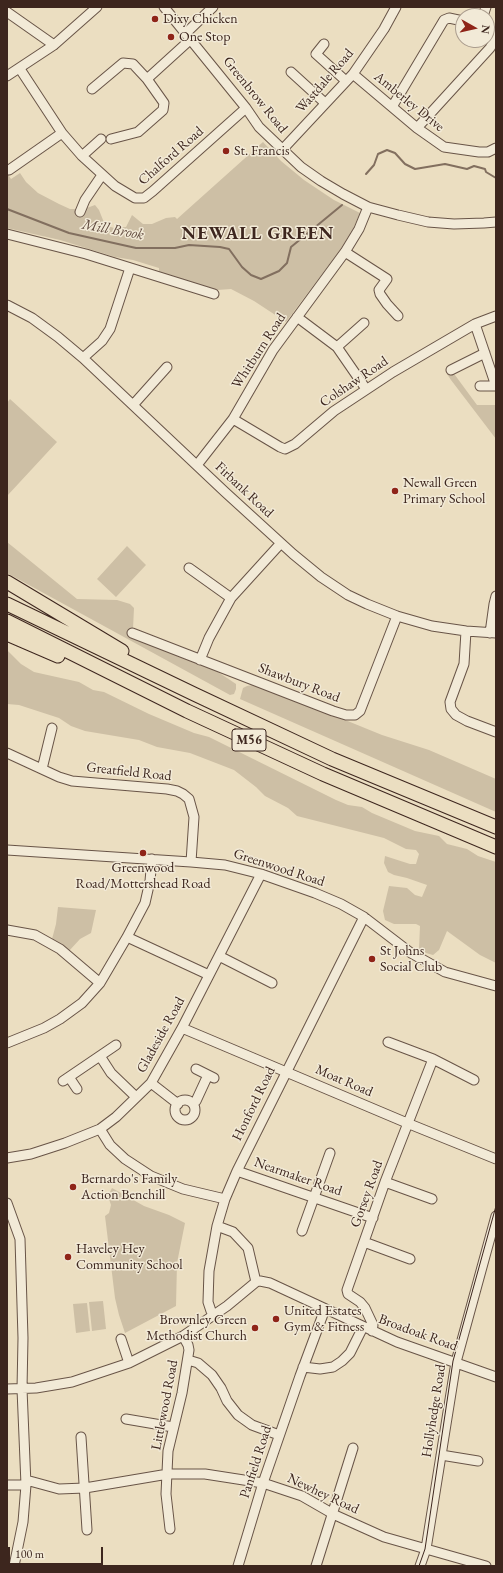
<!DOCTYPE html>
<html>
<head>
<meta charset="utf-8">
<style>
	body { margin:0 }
	#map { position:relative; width:503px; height:1573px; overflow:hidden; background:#ebdec1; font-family:"EB Garamond",serif }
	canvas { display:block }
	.frame { position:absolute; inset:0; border:8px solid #3d261e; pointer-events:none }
	.north { position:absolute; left:455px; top:8px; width:40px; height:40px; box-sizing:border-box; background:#f2ead7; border:1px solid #aa9c8d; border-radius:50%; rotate:98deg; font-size:11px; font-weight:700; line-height:16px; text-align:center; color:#3d261e }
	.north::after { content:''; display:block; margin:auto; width:14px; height:18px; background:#8f2418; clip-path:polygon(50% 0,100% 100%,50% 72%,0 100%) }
	.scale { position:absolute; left:8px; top:1547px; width:95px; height:18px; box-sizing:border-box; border:2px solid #3d261e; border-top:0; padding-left:5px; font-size:12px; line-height:14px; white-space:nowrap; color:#3d261e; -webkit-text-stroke:3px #f2ead7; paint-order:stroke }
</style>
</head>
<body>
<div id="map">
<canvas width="503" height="1573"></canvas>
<div class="frame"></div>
<div class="north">N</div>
<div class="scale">100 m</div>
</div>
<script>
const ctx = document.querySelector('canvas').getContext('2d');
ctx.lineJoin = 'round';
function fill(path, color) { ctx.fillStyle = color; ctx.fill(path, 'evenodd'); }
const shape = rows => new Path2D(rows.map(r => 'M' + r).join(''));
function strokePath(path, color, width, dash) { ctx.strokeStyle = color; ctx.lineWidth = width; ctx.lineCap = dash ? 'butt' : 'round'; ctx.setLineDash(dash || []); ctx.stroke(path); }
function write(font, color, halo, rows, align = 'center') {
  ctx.font = font + ' "EB Garamond",serif'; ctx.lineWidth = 3; ctx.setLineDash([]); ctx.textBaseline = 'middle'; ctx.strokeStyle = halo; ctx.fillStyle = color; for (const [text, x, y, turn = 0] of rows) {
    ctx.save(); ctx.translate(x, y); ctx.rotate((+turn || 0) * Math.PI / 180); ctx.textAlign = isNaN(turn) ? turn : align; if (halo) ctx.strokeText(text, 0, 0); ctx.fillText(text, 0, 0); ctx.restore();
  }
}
const green = shape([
	[263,142,281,161,304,180,334,200,360,213,354,227,340,250,286,322,254,301,231,289,217,290,217,291,159,273,159,268,133,260,115,257,60,240,7,228,7,173,11,179,20,173,26,182,38,193,59,204,70,209,84,209,95,205,99,210,105,225,114,228,126,227,132,215,143,224,152,224,166,218,175,217,177,219],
	[452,371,477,405,496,405,496,439,451,380,447,374],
	[10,399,57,442,7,496,7,403],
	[7,542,77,599,117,600,130,604,134,608,133,629,209,666,236,684,236,689,234,694,230,695,7,573],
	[127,546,146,565,116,597,97,579],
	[7,650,21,664,34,672,79,682,93,690,104,692,149,714,194,733,209,737,336,800,348,805,362,807,372,813,415,831,439,836,447,844,467,849,478,856,496,862,496,963,480,955,447,931,439,950,433,955,426,953,419,949,420,926,416,924,394,924,385,920,383,911,389,886,407,888,415,895,422,897,427,885,407,878,394,875,388,872,384,863,385,856,410,864,416,864,419,854,416,850,406,849,384,838,297,816,288,808,265,796,256,787,234,770,190,753,157,747,139,740,85,731,71,726,59,718,19,705,7,704],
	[252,685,274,691,382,735,429,750,496,779,496,812,240,699,243,688,247,686],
	[58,907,96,910,91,933,80,939,69,951,52,939,56,924],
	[112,1188,144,1206,169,1215,185,1223,177,1263,176,1306,125,1333,119,1315,115,1298,105,1216,109,1213,111,1205,108,1196],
	[103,1301,106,1329,92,1331,89,1302],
	[87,1303,90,1331,76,1333,73,1304]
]);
const stream = shape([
	[366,174,374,165,378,154,387,150,395,153,405,164,415,169,445,164,467,169,474,166,485,169,486,172,496,178],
	[7,209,69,233,136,248,175,248,189,245,220,247,229,249,242,267,251,275,261,279,279,271,287,263,291,247,342,205]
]);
const minor = shape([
	[164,7,246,108,259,127,301,167,321,181,343,194,368,207,398,215,428,222,454,224,484,223,496,222],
	[7,12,54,45],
	[483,16,486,7],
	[487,30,496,33],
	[186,33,213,7],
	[324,44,316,54,346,81],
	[20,69,62,133,82,156,115,186,135,198,144,198,153,191,246,108],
	[291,72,325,103],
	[353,74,417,128,444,147,479,152,488,152,496,148],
	[7,76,54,45,97,7],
	[147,79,191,39],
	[92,89,123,63,133,64,147,79,164,103,163,110,138,132,111,139],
	[392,107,444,20,449,18,463,21],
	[417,128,490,48,496,38],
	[282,150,353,74,384,29,396,7],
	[82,156,101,139],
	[9,170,62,133],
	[80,212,85,200,102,175],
	[7,234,86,254,214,294],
	[345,252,387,279,379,290,380,294,387,304,398,316],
	[7,305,32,318,58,337,83,358,225,492,293,554,321,577,348,595,367,604,397,616,432,626,466,631,496,633],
	[297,317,337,347,366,389],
	[475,324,496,386],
	[337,347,364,323],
	[83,358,102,341,110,329,130,268],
	[451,370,485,353],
	[480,386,496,386],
	[133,405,167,367],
	[233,419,280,447,285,449,295,444,334,411,393,372,475,324,496,316],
	[197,465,233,419,273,350,345,252,359,229,368,207],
	[189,568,231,598],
	[466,631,464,664,450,702,451,709,456,715,467,721,496,732],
	[132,633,333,711,346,715,355,715,360,711,397,616],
	[490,633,494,604,496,596],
	[200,660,209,638,231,598,281,543],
	[7,753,59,777,72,781,167,789,177,791,183,794,189,799,194,817,191,862],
	[42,769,52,728],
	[7,850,191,862,225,865,261,874,315,893,341,904,364,917,411,953,445,972,496,986],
	[7,930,35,935,60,949,100,983],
	[127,937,209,975],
	[219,956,272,983],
	[182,1028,407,1123,496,1159],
	[388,1042,433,1059,474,1080],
	[7,1043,44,1028,60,1019,82,1003,100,983,127,937,145,903,150,881,152,859],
	[100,1056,111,1073,136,1097],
	[196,1069,214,1078],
	[69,1077,77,1089],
	[63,1081,116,1045],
	[151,1083,178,1104],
	'175 1110a10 10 0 1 1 20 0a10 10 0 1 1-20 0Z',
	[192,1103,196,1101,208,1075],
	[100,1129,110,1145,125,1159,151,1176,183,1189,225,1199],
	[7,1158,31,1154,65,1143,100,1129,116,1117,151,1083,182,1028,261,874],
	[237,1171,373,1218],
	[385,1182,432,1199],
	[7,1203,20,1239,23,1338,22,1389,26,1485,23,1522,14,1566],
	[217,1226,233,1232,248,1248,256,1282],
	[302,1231,330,1153],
	[364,1242,410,1259],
	[214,1315,211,1311,208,1302,209,1271,217,1226,225,1199,237,1171,364,917],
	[372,1331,373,1325,365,1308,360,1302,348,1294,347,1290,385,1182,433,1059],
	[121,1339,129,1363],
	[188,1360,198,1363,212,1375,221,1388,227,1401,238,1415,252,1425,279,1435],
	[303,1367,320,1369,333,1367,342,1361,350,1353,363,1327],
	[7,1389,36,1388,72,1382,129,1363,183,1336,227,1306,256,1282,260,1281,270,1283,397,1342,496,1377],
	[126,1419,173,1427],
	[81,1437,87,1530],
	[441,1455,478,1461],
	[26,1480,59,1489,85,1488,168,1474,205,1474,263,1483,302,1496,335,1515,384,1537,486,1566],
	[7,1485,26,1485],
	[170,1529,166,1494,168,1451,182,1393,189,1350,188,1345,183,1336],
	[238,1566,263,1483,300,1376,325,1309],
	[316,1566,353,1448],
	[420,1566,426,1549,456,1362,496,1216]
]);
const highway = shape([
	[7,582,122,651],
	[7,604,194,694,332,759,496,827],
	[7,621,187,711,323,774,496,847],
	[7,634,58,656]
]);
const tram = shape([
	[419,1566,425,1549,453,1361,496,1206]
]);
const markers = [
	[155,19,4,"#8f2418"],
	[171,37,4,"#8f2418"],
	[226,151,4,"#8f2418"],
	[395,491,4,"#8f2418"],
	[143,853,4,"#8f2418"],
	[372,959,4,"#8f2418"],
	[73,1187,4,"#8f2418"],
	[68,1257,4,"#8f2418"],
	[276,1319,4,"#8f2418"],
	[255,1328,4,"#8f2418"]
];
const shields = [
	[249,740,34]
];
const shieldNames = [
	["M56",249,740]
];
const poiNames = [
	["Dixy Chicken",163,19],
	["One Stop",179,37],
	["St. Francis",234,151],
	["Newall Green",403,483],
	["Primary School",403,499],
	["Greenwood",143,868,"center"],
	["Road/Mottershead Road",143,884,"center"],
	["St Johns",380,951],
	["Social Club",380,967],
	["Bernardo's Family",81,1179],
	["Action Benchill",81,1195],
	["Haveley Hey",76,1249],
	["Community School",76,1265],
	["United Estates",284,1311],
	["Gym & Fitness",284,1327],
	["Brownley Green",247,1320,"right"],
	["Methodist Church",247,1336,"right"]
];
const streetNames = [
	["Wastdale Road",325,81,-49],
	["Greenbrow Road",255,95,51],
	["Amberley Drive",409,102,39],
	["Chalford Road",171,156,-41],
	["Whitburn Road",259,351,-57],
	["Colshaw Road",354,382,-34],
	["Firbank Road",244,490,43],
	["Shawbury Road",299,683,21],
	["Greatfield Road",129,772,6],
	["Greenwood Road",279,868,18],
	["Gladeside Road",161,1035,-61],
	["Moat Road",344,1081,23],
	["Honford Road",254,1104,-64],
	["Nearmaker Road",298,1177,19],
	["Gorsey Road",367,1194,-70],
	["Broadoak Road",418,1333,20],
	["Littlewood Road",165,1405,-79],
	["Hollyhedge Road",434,1411,-81],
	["Panfield Road",256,1462,-72],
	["Newhey Road",323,1494,25]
];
const waterNames = [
	["Mill Brook",113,230,10]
];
const districtNames = [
	["NEWALL GREEN",258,234]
];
fill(green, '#cdbfa5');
strokePath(stream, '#826f5f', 2);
strokePath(minor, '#685447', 11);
strokePath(highway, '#3d261e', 15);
strokePath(minor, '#f2ead7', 9);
strokePath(highway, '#ebdec1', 13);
strokePath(tram, '#3d261e', 1);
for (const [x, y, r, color] of markers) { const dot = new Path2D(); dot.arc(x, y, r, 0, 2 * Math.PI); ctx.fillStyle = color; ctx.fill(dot); strokePath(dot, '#f2ead7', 1.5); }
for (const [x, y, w] of shields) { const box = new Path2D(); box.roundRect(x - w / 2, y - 11, w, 22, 3); ctx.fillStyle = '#f2ead7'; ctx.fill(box); strokePath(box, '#3d261e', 1); }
write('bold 13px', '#3d261e', null, shieldNames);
write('14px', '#3d261e', '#f2ead7', poiNames, 'left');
write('14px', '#3d261e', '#f2ead7', streetNames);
write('italic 15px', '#604a3e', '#f2ead7', waterNames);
ctx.letterSpacing = '1px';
write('bold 18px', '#3d261e', '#f2ead7', districtNames);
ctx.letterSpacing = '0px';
</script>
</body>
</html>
